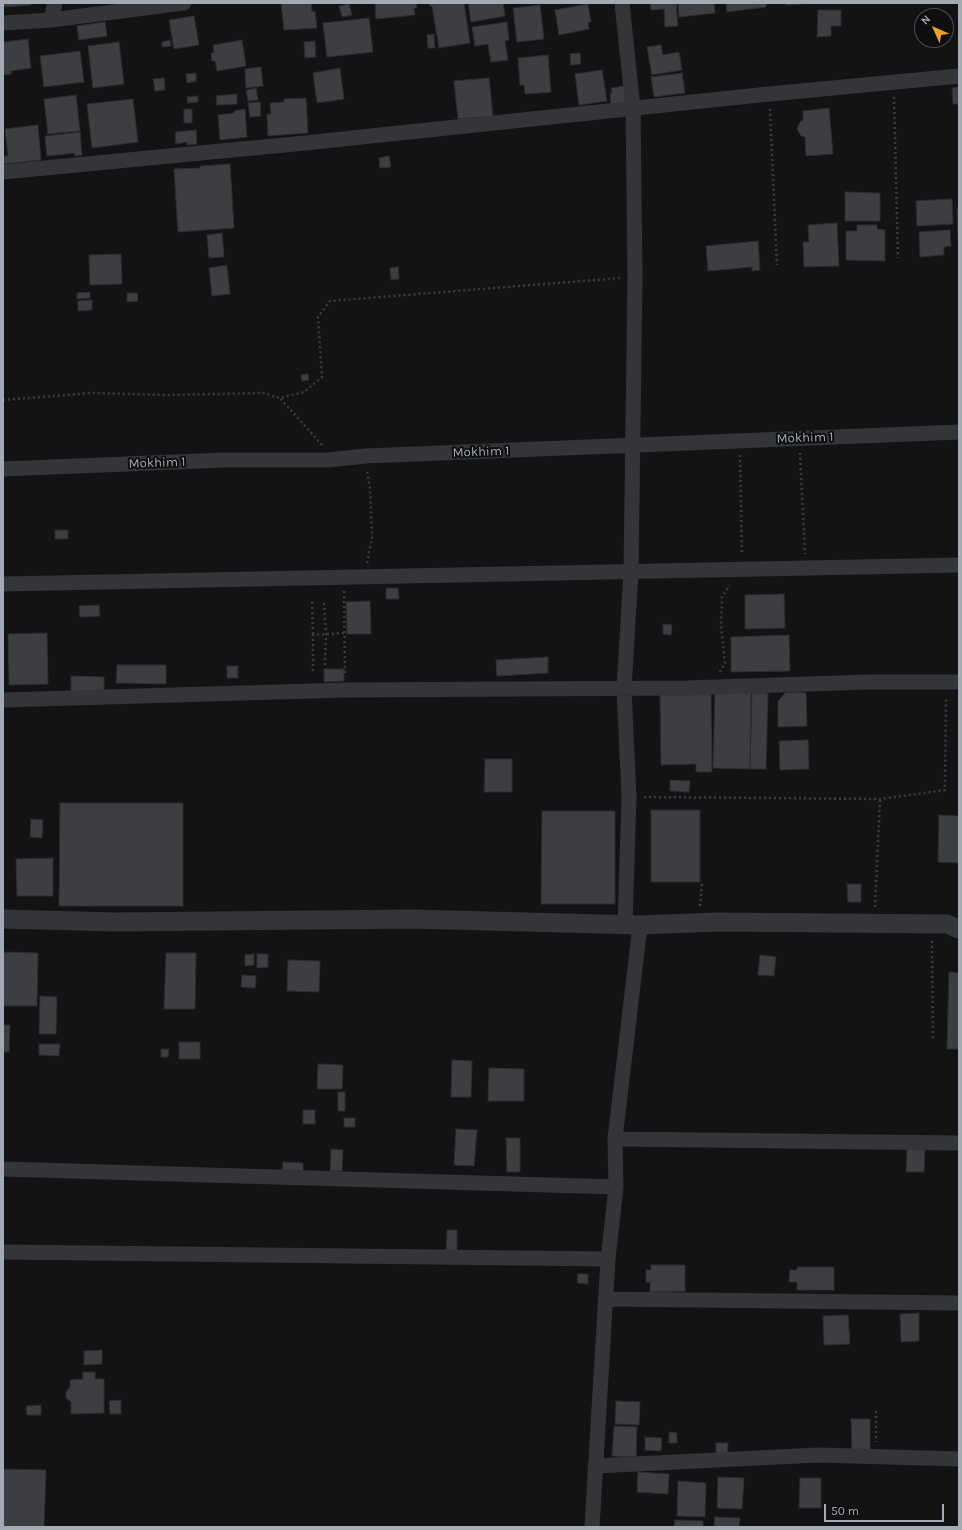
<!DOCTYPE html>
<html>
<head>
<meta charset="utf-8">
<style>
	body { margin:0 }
	#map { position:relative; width:962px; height:1530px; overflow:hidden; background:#131314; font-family:Karla,sans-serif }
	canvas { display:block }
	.frame { position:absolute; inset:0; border:4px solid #a4aab5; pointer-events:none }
	.north { position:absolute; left:914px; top:8px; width:40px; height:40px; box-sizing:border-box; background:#0e0e0f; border:1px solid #4a4c51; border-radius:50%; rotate:315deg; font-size:11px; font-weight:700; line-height:16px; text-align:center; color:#a4aab5 }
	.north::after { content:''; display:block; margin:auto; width:14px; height:18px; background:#f3a12c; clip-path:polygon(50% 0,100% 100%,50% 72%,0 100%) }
	.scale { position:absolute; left:824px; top:1504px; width:120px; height:18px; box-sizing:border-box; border:2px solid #a4aab5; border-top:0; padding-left:5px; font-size:12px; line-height:14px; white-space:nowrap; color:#a4aab5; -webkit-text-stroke:3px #0e0e0f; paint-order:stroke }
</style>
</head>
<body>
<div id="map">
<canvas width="962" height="1530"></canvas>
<div class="frame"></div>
<div class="north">N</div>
<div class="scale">50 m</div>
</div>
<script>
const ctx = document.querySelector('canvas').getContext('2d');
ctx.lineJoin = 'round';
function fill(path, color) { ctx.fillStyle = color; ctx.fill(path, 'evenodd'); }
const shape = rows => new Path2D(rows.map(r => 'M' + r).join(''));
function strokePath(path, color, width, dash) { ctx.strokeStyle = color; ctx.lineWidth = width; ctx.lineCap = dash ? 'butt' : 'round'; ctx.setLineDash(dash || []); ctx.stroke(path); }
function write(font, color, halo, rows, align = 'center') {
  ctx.font = font + ' Karla,sans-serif'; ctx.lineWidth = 4; ctx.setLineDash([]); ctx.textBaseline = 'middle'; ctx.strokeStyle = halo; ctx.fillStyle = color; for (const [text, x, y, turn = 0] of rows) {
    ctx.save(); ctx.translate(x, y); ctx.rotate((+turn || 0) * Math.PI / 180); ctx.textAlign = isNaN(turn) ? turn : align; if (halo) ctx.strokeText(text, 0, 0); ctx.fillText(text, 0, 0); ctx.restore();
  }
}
const building = shape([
	[3,3,31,3,31,5,3,7,3,3],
	[281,3,311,3,312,12,315,11,317,28,284,30,281,3],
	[375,3,416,3,417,8,414,8,415,15,376,19,375,3],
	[429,3,464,3,470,43,439,48,432,6,430,6,429,3],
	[468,3,503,3,505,16,471,22,468,3],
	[650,3,676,3,678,26,665,27,664,9,651,10,650,3],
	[678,3,714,3,715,13,679,17,678,3],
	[726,3,766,3,766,7,727,12,726,3],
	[786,3,814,3,786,5,786,3],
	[349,4,352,15,342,17,339,6,349,4],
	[588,4,591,22,588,22,589,29,559,35,555,10,588,4],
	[540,5,544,39,517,42,513,8,540,5],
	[818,10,841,10,841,26,831,26,831,36,817,37,818,10],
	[194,16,199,45,174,49,169,20,194,16],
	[369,18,373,52,327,57,323,23,369,18],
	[105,22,107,36,79,40,77,26,105,22],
	[507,22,509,40,505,41,508,60,491,62,488,44,475,46,472,27,507,22],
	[434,34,435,48,428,48,427,35,434,34],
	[28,39,31,68,11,71,11,74,3,75,3,42,28,39],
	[170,40,171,46,162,47,162,42,170,40],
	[242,40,246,66,217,71,215,61,212,61,211,53,214,53,213,45,242,40],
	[315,41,316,57,305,58,304,42,315,41],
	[119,42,124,84,93,88,88,46,119,42],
	[661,45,663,55,679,52,682,70,652,75,647,47,661,45],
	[80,51,84,82,44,87,40,56,80,51],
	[580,53,581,64,571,65,570,54,580,53],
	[548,55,551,92,525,94,524,85,520,85,518,58,548,55],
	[261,67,263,86,246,88,245,69,261,67],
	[340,68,344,99,317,103,313,73,340,68],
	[602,70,607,101,579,105,575,74,602,70],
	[196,73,196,81,187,83,186,74,196,73],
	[682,73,685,93,654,97,651,77,682,73],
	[164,78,165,90,155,91,153,79,164,78],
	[489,78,493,116,458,119,454,81,489,78],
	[625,86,626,103,611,104,610,93,612,93,611,88,625,86],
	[959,87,959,104,953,104,952,88,959,87],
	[256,88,258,100,248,101,246,90,256,88],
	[237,94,237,104,217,105,216,96,237,94],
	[76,95,80,131,48,134,44,99,76,95],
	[198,96,198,102,188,103,187,97,198,96],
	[306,98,308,133,268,136,267,114,271,114,270,103,284,102,284,99,306,98],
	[133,99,138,142,92,148,87,104,133,99],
	[260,102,261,116,250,117,248,103,260,102],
	[829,108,833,154,806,156,805,137,801,136,797,129,800,122,803,120,803,111,829,108],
	[184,109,192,109,192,123,184,123,184,109],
	[245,109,247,137,220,140,218,115,234,113,234,111,245,109],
	[38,125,41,160,4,164,3,156,8,156,5,129,38,125],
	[196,130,197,144,187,145,187,142,176,144,175,132,196,130],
	[80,132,82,155,75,156,75,153,47,156,45,136,80,132],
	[389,156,391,167,380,168,379,158,389,156],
	[230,164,234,228,178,232,174,169,200,168,200,166,230,164],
	[845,192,880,193,880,221,845,221,845,192],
	[952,199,953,224,917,226,916,201,952,199],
	[957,208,959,208,959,239,958,239,957,208],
	[837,223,839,266,804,267,803,242,809,242,808,225,837,223],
	[857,225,877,225,877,229,885,230,885,261,846,260,846,231,857,231,857,225],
	[950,230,951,246,944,247,944,255,920,257,919,232,950,230],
	[222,233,224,257,209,258,207,235,222,233],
	[758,241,760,270,752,271,752,267,708,271,706,246,758,241],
	[121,254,122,284,90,285,89,255,121,254],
	[227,265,230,294,212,296,209,268,227,265],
	[398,267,399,279,391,280,390,268,398,267],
	[90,292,90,298,77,299,77,293,90,292],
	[127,293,137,293,138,301,127,302,127,293],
	[92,300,92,310,78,311,78,301,92,300],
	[308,374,309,380,302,381,301,375,308,374],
	[55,530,68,530,68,539,55,539,55,530],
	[386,588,398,588,399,599,386,599,386,588],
	[784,594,785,628,745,629,745,595,784,594],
	[370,601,371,634,347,634,346,602,370,601],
	[99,605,100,616,80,617,79,606,99,605],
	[663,624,672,625,671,635,663,634,663,624],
	[47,633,48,684,9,685,8,634,47,633],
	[789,635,790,671,731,672,731,637,789,635],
	[548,657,548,673,497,676,496,660,548,657],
	[117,665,166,665,166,684,116,683,117,665],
	[227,666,238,666,238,678,227,678,227,666],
	[324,669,344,669,344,681,324,682,324,669],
	[71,676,104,677,104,692,71,692,71,676],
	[711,692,712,772,696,772,696,764,661,765,660,693,711,692],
	[715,692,751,692,750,769,713,768,715,692],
	[786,692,806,693,807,726,778,727,778,701,786,692],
	[752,693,768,693,766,769,750,769,752,693],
	[808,740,809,769,780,770,779,741,808,740],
	[485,759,512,759,512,792,484,792,485,759],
	[670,780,690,781,689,792,670,791,670,780],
	[60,803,183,803,183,906,59,906,60,803],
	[651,810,700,810,700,882,651,882,651,810],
	[542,811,615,811,615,904,541,904,542,811],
	[939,815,959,816,959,863,938,862,939,815],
	[31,819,43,820,42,838,30,837,31,819],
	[53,858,53,896,17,896,16,859,53,858],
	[847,884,861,884,861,902,848,902,847,884],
	[3,952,38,953,37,1006,3,1006,3,952],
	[166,953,196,953,195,1009,164,1009,166,953],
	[254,954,254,965,245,966,245,955,254,954],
	[257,954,268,954,268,967,257,968,257,954],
	[760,955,776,957,774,976,758,975,760,955],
	[288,960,320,961,319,992,287,991,288,960],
	[949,972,959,973,959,1049,947,1049,949,972],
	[242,975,256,976,255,988,241,987,242,975],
	[40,996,57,997,56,1034,39,1034,40,996],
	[3,1025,10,1025,9,1052,3,1052,3,1025],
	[179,1042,200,1042,200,1059,179,1059,179,1042],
	[39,1044,60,1044,59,1056,39,1055,39,1044],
	[161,1049,169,1049,168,1057,161,1057,161,1049],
	[452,1060,472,1061,471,1097,451,1097,452,1060],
	[318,1064,343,1065,342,1089,317,1089,318,1064],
	[489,1068,524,1069,524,1101,488,1101,489,1068],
	[338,1092,345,1092,345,1111,338,1111,338,1092],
	[303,1110,315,1110,315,1124,303,1124,303,1110],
	[344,1118,355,1118,355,1127,344,1127,344,1118],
	[456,1129,477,1130,474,1166,454,1165,456,1129],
	[506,1138,520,1138,520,1172,507,1172,506,1138],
	[331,1149,343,1150,342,1171,330,1171,331,1149],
	[907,1149,925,1150,924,1172,906,1172,907,1149],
	[283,1162,303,1163,303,1171,282,1170,283,1162],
	[447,1230,457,1230,457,1251,446,1251,447,1230],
	[651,1265,685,1265,685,1291,650,1292,650,1282,646,1282,646,1270,651,1270,651,1265],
	[797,1267,834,1267,834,1290,797,1290,797,1282,789,1282,790,1270,797,1270,797,1267],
	[578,1274,588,1274,588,1284,577,1283,578,1274],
	[919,1313,919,1341,901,1342,900,1314,919,1313],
	[848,1315,850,1344,824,1345,823,1316,848,1315],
	[102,1350,102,1364,84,1365,84,1351,102,1350],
	[83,1372,95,1372,95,1379,104,1379,104,1413,71,1414,71,1402,66,1398,66,1392,70,1387,70,1380,83,1379,83,1372],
	[121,1400,121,1414,110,1414,109,1401,121,1400],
	[616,1401,640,1402,639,1425,615,1424,616,1401],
	[41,1405,41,1415,27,1415,26,1406,41,1405],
	[851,1419,870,1419,870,1452,852,1452,851,1419],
	[614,1426,637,1427,636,1457,612,1456,614,1426],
	[669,1432,677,1433,677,1443,669,1443,669,1432],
	[645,1437,662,1438,661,1451,645,1450,645,1437],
	[716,1443,728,1443,727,1454,716,1453,716,1443],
	[3,1469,46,1470,44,1527,3,1527,3,1469],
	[638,1472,669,1474,668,1494,637,1492,638,1472],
	[718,1477,744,1478,742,1509,717,1508,718,1477],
	[800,1478,821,1478,821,1508,799,1508,800,1478],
	[678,1481,706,1483,705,1517,677,1516,678,1481],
	[715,1517,740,1518,739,1527,714,1527,715,1517],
	[675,1520,703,1521,703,1527,674,1527,675,1520]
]);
const path = shape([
	[894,97,898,258],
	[770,109,777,265],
	[3,400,92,393,166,395,263,393,280,398],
	[322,445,280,398,304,392,322,377,318,317,330,301,621,278],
	[800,453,805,554],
	[740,455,742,554],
	[367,563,372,537,370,488,367,471],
	[344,591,345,676],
	[312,602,313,635],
	[324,603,326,634,325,665],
	[313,671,313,635,344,633],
	[720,672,725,663,721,626,722,597,730,585],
	[644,797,880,799,945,790,946,697],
	[700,906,702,882],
	[875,907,880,799],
	[932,941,933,1038],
	[876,1411,876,1442]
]);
const minor = shape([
	[622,3,633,108,635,277,631,572,624,689,629,797,625,925],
	[51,20,55,3],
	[3,23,51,20,184,3],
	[3,172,305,143,759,95,959,76],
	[3,469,224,460,328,460,365,456,959,432],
	[3,584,959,565],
	[3,700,346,690,687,688,868,682,959,682],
	[615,1139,959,1143],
	[3,1169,616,1187],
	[3,1252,608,1259],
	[606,1299,959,1303],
	[595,1466,818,1455,959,1459],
	[592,1527,608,1259,616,1187,615,1139,640,925]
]);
const tertiary = shape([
	[3,919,116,922,412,919,640,925,718,922,947,924,959,929]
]);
const streetNames = [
	["Mokhim 1",805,438,-2],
	["Mokhim 1",481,452,-2],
	["Mokhim 1",157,463,-2]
];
fill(building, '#3d3e41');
strokePath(building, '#2d2d30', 1);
strokePath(path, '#3a3c40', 2.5, [2, 3]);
strokePath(minor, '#343539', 15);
strokePath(tertiary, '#343539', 19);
write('13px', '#a4aab5', '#0e0e0f', streetNames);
</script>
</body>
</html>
